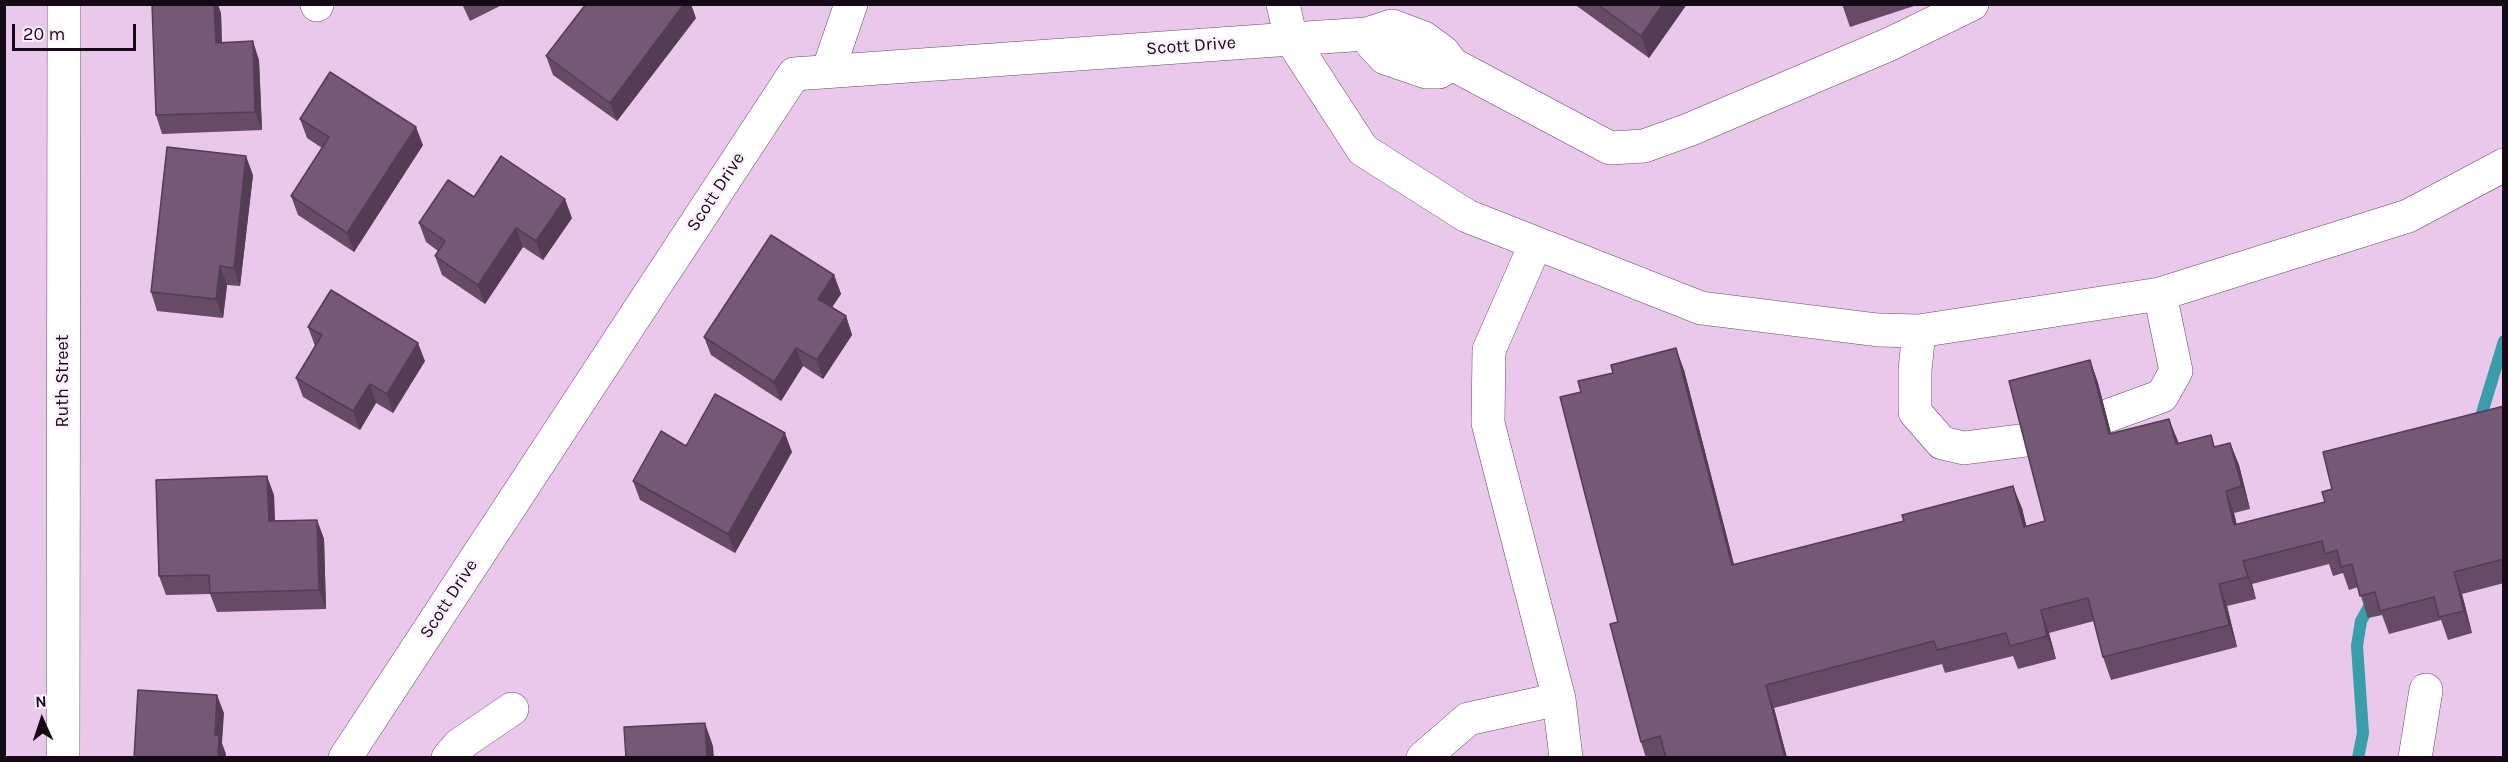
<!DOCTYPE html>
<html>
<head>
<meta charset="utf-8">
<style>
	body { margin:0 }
	#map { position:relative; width:2508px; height:762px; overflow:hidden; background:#eac8eb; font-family:Karla,sans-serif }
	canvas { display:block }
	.frame { position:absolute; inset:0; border:6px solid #140915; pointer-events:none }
	.north { position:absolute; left:12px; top:690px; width:60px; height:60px; -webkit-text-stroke:4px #fef0ff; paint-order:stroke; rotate:357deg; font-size:16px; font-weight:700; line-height:24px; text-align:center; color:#140915 }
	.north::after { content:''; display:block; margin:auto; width:21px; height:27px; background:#140915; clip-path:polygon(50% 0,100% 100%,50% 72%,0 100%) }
	.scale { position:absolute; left:12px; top:24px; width:124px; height:27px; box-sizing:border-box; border:3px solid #140915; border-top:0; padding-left:8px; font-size:18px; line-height:21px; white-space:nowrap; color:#140915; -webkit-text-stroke:4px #fef0ff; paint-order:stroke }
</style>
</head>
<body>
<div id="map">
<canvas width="2508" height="762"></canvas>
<div class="frame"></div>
<div class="north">N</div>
<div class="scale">20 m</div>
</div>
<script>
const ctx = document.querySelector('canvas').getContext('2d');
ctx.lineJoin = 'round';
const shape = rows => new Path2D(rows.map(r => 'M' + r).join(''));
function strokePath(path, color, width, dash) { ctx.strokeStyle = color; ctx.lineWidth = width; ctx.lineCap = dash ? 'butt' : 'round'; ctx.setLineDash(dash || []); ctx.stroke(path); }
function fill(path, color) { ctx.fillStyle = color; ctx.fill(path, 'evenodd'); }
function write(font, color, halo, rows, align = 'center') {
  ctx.font = font + ' Karla,sans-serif'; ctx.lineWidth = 5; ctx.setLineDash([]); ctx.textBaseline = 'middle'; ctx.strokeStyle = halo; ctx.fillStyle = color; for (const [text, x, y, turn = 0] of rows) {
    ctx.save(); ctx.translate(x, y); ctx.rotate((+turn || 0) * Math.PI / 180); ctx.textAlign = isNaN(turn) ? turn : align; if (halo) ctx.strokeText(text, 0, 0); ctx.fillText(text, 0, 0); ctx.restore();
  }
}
const stream = shape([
	[2478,426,2504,341],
	[2358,758,2363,733,2357,646,2361,621,2374,598]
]);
const minor = shape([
	[317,4,317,5],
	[1972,4,1890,44,1691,129,1644,146,1610,148,1452,64,1443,52,1424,38,1392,26,1367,34,1291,39,1363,150,1467,216,1701,308,1878,330,1919,331,2160,294,2408,216,2504,165],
	[1367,34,1372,44,1385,58,1426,72,1439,72,1452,64],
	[828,71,851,4],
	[1536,243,1489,350,1488,423,1559,699,1566,758],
	[1919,331,1915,370,1915,412,1942,443,1964,448,2027,440],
	[2107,416,2162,396,2176,371,2160,294],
	[63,758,64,4],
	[345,758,794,74,1291,39,1283,4],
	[448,758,459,745,512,709],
	[1423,758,1468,719,1559,699],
	[2415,758,2426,690]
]);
const wall = shape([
	[462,4,504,4,470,21],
	[1574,4,1687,4,1649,58],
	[1842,4,1920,4,1850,27],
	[221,13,222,42,259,60,262,130,162,134,156,115],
	[696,18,617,121,553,75,546,56],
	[300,119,423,145,354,252,298,215,291,196,322,148,307,138],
	[253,175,240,286,227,285,223,318,157,311,151,292],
	[474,197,572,218,543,260,523,247,485,304,442,275,435,256,438,251,426,242,419,223],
	[834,275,841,294,832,307,846,316,852,335,823,379,803,366,781,401,711,355,704,337],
	[308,327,425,361,393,413,376,403,360,430,303,397,296,378,315,346],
	[2090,360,2098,383,2111,433,2178,443,2216,447,2230,443,2239,465,2250,509,2234,513,2237,525,2325,502,2332,489,2504,406,2504,583,2462,594,2472,633,2448,640,2441,620,2389,634,2382,615,2368,618,2358,587,2349,590,2343,573,2333,576,2329,564,2252,584,2256,599,2227,606,2237,647,2111,680,2103,657,2094,621,2049,633,2056,659,2018,669,2013,656,1945,673,1942,664,1774,708,1787,758,1646,758,1641,742,1618,622,1581,392,1684,370,1734,565,2022,508,2026,526,2045,521],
	[686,446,792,452,735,553,640,500,633,481],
	[274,495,275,521,317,520,324,539,326,609,217,612,210,594,166,595,159,576]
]);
const shadedWall = shape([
	[214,4,218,4,221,13,222,62,216,43],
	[684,4,691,4,696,18,617,121,610,103],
	[1663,4,1687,4,1649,58,1641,36],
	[253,41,259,60,262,130,255,112],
	[416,127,423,145,354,252,347,233],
	[246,156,253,175,240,286,234,268],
	[565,199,572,218,543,260,536,241],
	[516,228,523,247,485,304,478,285],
	[220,266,227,285,223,318,216,299],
	[834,275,841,294,825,318,818,299],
	[846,316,852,335,823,379,817,360],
	[418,343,425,361,393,413,387,394],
	[796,348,803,366,781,401,774,382],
	[1676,348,1684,370,1740,588,1732,565],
	[2090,360,2098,383,2117,457,2109,434],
	[370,384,376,403,360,430,353,411],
	[2169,419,2178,441,2185,466,2176,444],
	[785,433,792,452,735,553,728,534],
	[2230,443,2239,465,2250,509,2242,486],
	[267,476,274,495,275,540,269,521],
	[2013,486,2022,508,2032,549,2024,527],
	[2226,491,2234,513,2242,548,2234,525],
	[317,520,324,539,326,609,319,590],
	[2243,561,2252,584,2256,599,2248,577],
	[2454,572,2462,594,2472,633,2464,611],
	[2219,584,2227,606,2237,647,2229,625],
	[2041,610,2049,633,2056,659,2047,636],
	[1766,685,1774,708,1787,758,1785,758],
	[217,695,224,713,222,743,226,754,226,758,218,758,215,735],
	[705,723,713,746,714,758,707,758]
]);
const building = shape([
	[152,4,214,4,216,43,253,41,255,112,156,115,152,4],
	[586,4,684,4,610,103,546,56,586,4],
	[1597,4,1663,4,1641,36,1597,4],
	[330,72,416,127,347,233,291,196,329,137,300,119,330,72],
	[167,147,246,156,234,268,220,266,216,299,151,292,167,147],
	[501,156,565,199,536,241,516,228,478,285,435,256,445,241,419,223,448,180,474,197,501,156],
	[771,235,834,275,818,299,846,316,817,360,796,348,774,382,704,337,771,235],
	[331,290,418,343,387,394,370,384,353,411,296,378,322,335,308,327,331,290],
	[1676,348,1732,565,1904,521,1902,515,2013,486,2024,527,2045,521,2009,381,2090,360,2109,434,2169,419,2176,444,2211,435,2214,447,2230,443,2242,486,2226,491,2234,525,2325,502,2322,492,2332,489,2323,452,2504,406,2504,559,2454,572,2464,611,2439,617,2434,597,2380,611,2375,592,2360,596,2352,564,2341,567,2337,550,2325,554,2322,541,2243,561,2248,577,2219,584,2229,625,2103,657,2088,598,2041,610,2047,636,2010,646,2006,633,1937,650,1934,641,1766,685,1785,758,1666,758,1660,736,1641,742,1610,624,1618,622,1560,397,1581,392,1578,381,1613,373,1611,365,1676,348],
	[715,394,785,433,728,534,633,481,661,431,686,446,715,394],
	[267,476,269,521,317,520,319,590,210,593,209,575,159,576,156,480,267,476],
	[138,690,217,695,215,735,219,735,218,758,134,758,138,690],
	[705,723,707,758,626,758,624,727,705,723]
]);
const streetNames = [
	["Scott Drive",1191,46,-4],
	["Scott Drive",716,192,-57],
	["Ruth Street",63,381,-90],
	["Scott Drive",449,599,-57]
];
strokePath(stream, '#399ea9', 12);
strokePath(minor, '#674a68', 34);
strokePath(minor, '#fff', 33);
fill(wall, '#654b65');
fill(shadedWall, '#523d53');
fill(building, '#755776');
strokePath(building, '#523d53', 1.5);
write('18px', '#140915', '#fef0ff', streetNames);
</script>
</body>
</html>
